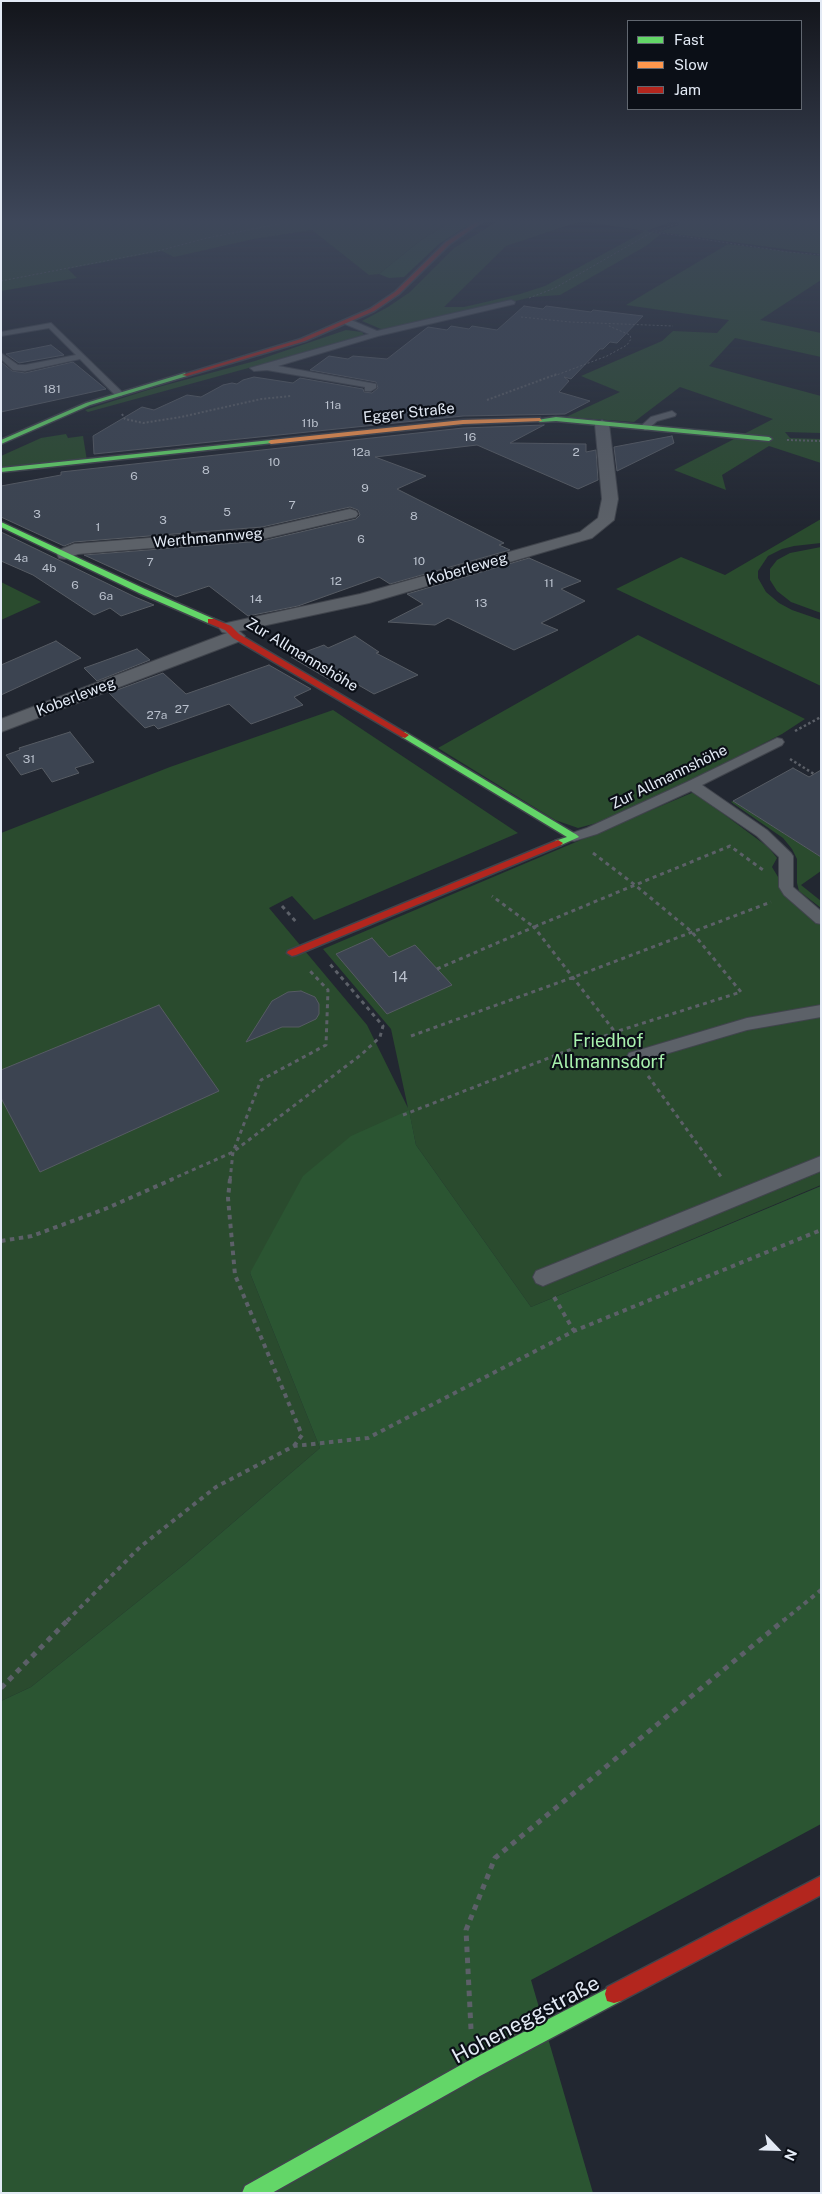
<!DOCTYPE html>
<html>
<head>
<meta charset="utf-8">
<style>
	body { margin:0 }
	#map { position:relative; width:822px; height:2194px; overflow:hidden; background:#222731; font-family:"Public Sans",sans-serif }
	canvas { display:block }
	.frame { position:absolute; inset:0; border:2px solid #e3eaf5; pointer-events:none }
	.legend { position:absolute; left:627px; top:20px; width:175px; height:90px; box-sizing:border-box; background:#0b0f17; border:1px solid #616770; margin:0; padding:6px 9px; list-style:none; font-size:15px; color:#e3eaf5 }
	.legend li { display:flex; align-items:center; gap:10px; height:25px }
	.legend b { width:25px; border:1px solid #616770 }
	.north { position:absolute; left:752px; top:2124px; width:50px; height:50px; -webkit-text-stroke:4px #0b0f17; paint-order:stroke; rotate:114deg; font-size:14px; font-weight:700; line-height:20px; text-align:center; color:#e3eaf5 }
	.north::after { content:''; display:block; margin:auto; width:18px; height:22px; background:#e3eaf5; clip-path:polygon(50% 0,100% 100%,50% 72%,0 100%) }
</style>
</head>
<body>
<div id="map">
<canvas width="822" height="2194"></canvas>
<div class="frame"></div>
<ul class="legend">
<li><b style="height:6px;background:#63d668"></b>Fast</li>
<li><b style="height:6px;background:#ff974d"></b>Slow</li>
<li><b style="height:6px;background:#b3261e"></b>Jam</li>
</ul>
<div class="north">N</div>
</div>
<script>
const ctx = document.querySelector('canvas').getContext('2d');
ctx.lineJoin = 'round';
function fill(path, color) { ctx.fillStyle = color; ctx.fill(path, 'evenodd'); }
const shape = rows => new Path2D(rows.map(r => 'M' + r).join(''));
function strokePath(path, color, width, dash) { ctx.strokeStyle = color; ctx.lineWidth = width; ctx.lineCap = dash ? 'butt' : 'round'; ctx.setLineDash(dash || []); ctx.stroke(path); }
function write(font, color, halo, rows, align = 'center') {
  ctx.font = font + ' "Public Sans",sans-serif'; ctx.lineWidth = 4.5; ctx.setLineDash([]); ctx.textBaseline = 'middle'; ctx.strokeStyle = halo; ctx.fillStyle = color; for (const [text, x, y, turn = 0] of rows) {
    ctx.save(); ctx.translate(x, y); ctx.rotate((+turn || 0) * Math.PI / 180); ctx.textAlign = isNaN(turn) ? turn : align; if (halo) ctx.strokeText(text, 0, 0); ctx.fillText(text, 0, 0); ctx.restore();
  }
}
const green = shape([
	[1,219,455,219,421,240,379,274,369,275,312,230,254,239,174,257,162,251,68,269,77,278,1,291],
	[501,219,821,219,821,254,659,232,679,225,677,219,647,231,661,234,646,246,560,295,532,297,388,332,362,321,388,307,410,292,454,248],
	[581,221,645,231,545,286,520,294,464,307,444,307,506,246],
	[728,244,821,256,821,280,760,320,821,333,821,357,735,338,709,366,821,396,821,433,785,432,790,438,821,439,821,463,769,446,722,475,726,490,674,470,773,419,680,387,634,422,566,417,620,392,581,376,662,341,673,331,717,333,729,320,626,305],
	[346,330,362,332,365,336,88,412,85,410,151,389,255,361],
	[66,434,68,438,83,436,87,461,1,470,1,456,41,438],
	[821,519,821,543,794,546,782,549,768,556,758,571,758,578,766,592,779,603,792,610,821,620,821,686,616,589,681,557,725,575],
	[821,547,821,613,791,602,777,591,770,580,770,569,777,560,790,553],
	[1,582,41,602,1,620],
	[638,635,805,719,782,734,690,781,608,820,578,828,555,820,438,748],
	[333,710,518,833,314,920,292,896,269,908,367,1025,408,1108,391,1029,323,949,694,792,768,847,777,858,772,867,789,895,821,924,821,1185,531,1307,416,1145,409,1111,250,1273,320,1448,186,1563,31,1687,1,1701,1,833,170,767],
	[733,801,821,857,821,871,801,885,821,901,821,908,799,891,797,883,797,859,792,849,783,838,731,802]
]);
const forest = shape([
	[455,219,478,219,439,244,404,277,389,278,379,274,421,240],
	[409,1110,416,1145,531,1307,821,1186,821,1824,531,1980,593,2193,1,2193,1,1701,31,1687,186,1563,320,1448,250,1273,303,1176,351,1136]
]);
const building = shape([
	[524,306,543,309,546,306,591,312,593,310,643,316,617,343,610,342,603,349,600,349,571,379,564,377,569,381,559,392,590,401,565,414,463,416,94,454,93,436,142,407,154,410,187,395,201,397,223,385,232,383,237,384,243,380,254,377,293,383,300,378,363,389,364,392,372,393,378,388,376,382,310,370,329,356,348,359,353,356,387,359,428,327,447,330,451,326,469,329,472,326,497,330,524,306],
	[51,345,64,355,19,363,6,354,51,345],
	[1,362,12,371,25,373,73,362,106,389,1,412,1,362],
	[544,425,510,443,586,444,586,452,596,450,598,480,578,489,477,445,375,457,426,476,397,489,504,543,499,545,510,550,390,584,379,577,298,606,248,616,209,586,176,597,84,555,262,541,356,519,360,515,358,510,350,507,262,527,74,542,64,546,1,517,1,486,61,475,61,472,463,428,544,425],
	[672,436,674,443,617,471,614,447,672,436],
	[1,532,135,597,154,605,121,616,110,608,94,615,33,575,1,561,1,532],
	[529,558,581,581,561,589,585,601,541,623,558,630,514,650,448,618,435,625,388,622,423,604,407,594,529,558],
	[355,636,379,652,376,653,418,675,374,694,341,675,330,680,291,657,324,645,328,648,355,636],
	[56,641,81,658,1,695,1,665,56,641],
	[137,649,150,660,97,681,84,668,137,649],
	[269,665,311,689,294,697,303,705,251,724,229,704,158,729,154,725,145,728,109,693,163,673,186,694,269,665],
	[70,732,94,762,75,768,79,773,52,782,42,768,21,775,6,755,20,750,19,748,70,732],
	[793,768,809,777,821,770,821,857,733,801,793,768],
	[372,938,389,957,415,945,452,985,387,1014,336,954,372,938],
	[301,991,315,997,319,1004,319,1014,316,1019,299,1027,282,1027,246,1042,272,1001,288,992,301,991],
	[159,1005,219,1091,40,1172,1,1098,1,1070,159,1005]
]);
const pathFar5 = shape([
	[655,232,788,252,821,255],
	[1,281,162,250,207,238,289,222,291,219],
	[529,298,555,288,654,231,695,219],
	[521,317,570,322,673,326],
	[554,376,607,356,627,345,631,339,630,335,609,326,610,324]
]);
const pathFar4 = shape([
	[487,400,557,374],
	[122,414,125,419,143,423,181,417,261,399,291,396],
	[787,440,821,441]
]);
const pathFar3 = shape([
	[795,731,821,717],
	[790,759,814,774]
]);
const pathFar2 = shape([
	[593,853,635,885,730,846,763,870],
	[282,906,298,924],
	[437,969,534,927,622,1041],
	[411,1036,574,977,771,902],
	[648,1076,722,1178],
	[403,1115,615,1032,741,992,692,932,635,885,534,927,492,896],
	[170,1180,233,1152,362,1054,380,1037,383,1026,329,963],
	[230,1180,233,1152,261,1080,326,1045,328,990,310,971]
]);
const pathFar1 = shape([
	[230,1179,228,1198,235,1275,302,1435,294,1446],
	[1,1241,32,1236,105,1209,173,1179],
	[554,1297,574,1331],
	[67,1621,140,1547,216,1487,294,1446,368,1438,574,1331,821,1230],
	[783,1621,821,1590]
]);
const path = shape([
	[1,1688,68,1620],
	[471,2029,466,1930,495,1858,784,1620]
]);
const lane = shape([
	[511,300,515,302,514,304,378,336,278,366,376,384,376,388,371,391,365,391,365,387,267,370,254,371,250,368,369,334,345,324,345,320,351,320,377,331,511,300],
	[51,323,122,392,122,396,116,396,80,359,25,371,13,370,1,359,1,353,18,365,25,365,76,355,49,328,1,336,1,332,51,323],
	[672,411,676,414,675,416,657,421,648,429,645,430,640,427,651,417,672,411],
	[777,738,782,739,784,742,782,745,702,785,767,830,791,853,793,856,793,887,821,911,821,924,816,923,784,895,779,887,779,857,757,836,691,791,597,834,574,841,569,840,567,837,569,834,587,828,687,782,777,738],
	[821,1005,821,1017,747,1030,635,1063,629,1061,627,1057,629,1053,747,1018,821,1005],
	[821,1156,821,1171,550,1283,543,1286,536,1283,533,1277,536,1271,821,1156]
]);
const street = shape([
	[602,420,609,424,618,499,614,520,592,538,369,603,239,631,245,636,243,640,1,732,1,719,227,633,222,632,219,628,222,624,360,594,580,532,598,518,602,499,595,424,602,420],
	[350,509,356,511,358,514,356,517,262,539,78,554,65,559,59,558,57,554,59,550,74,544,262,529,350,509]
]);
const fast = shape([
	[185,373,187,376,90,405,1,444,1,440,86,403,185,373],
	[556,417,769,437,772,439,769,441,556,421,540,422,537,420,556,417],
	[271,440,274,442,273,443,1,472,1,468,271,440],
	[1,522,145,589,214,619,215,621,208,623,139,593,1,527,1,522],
	[405,732,577,835,579,837,561,845,555,845,555,841,567,837,402,737,402,733,405,732],
	[614,1985,621,1987,623,1994,621,2001,480,2076,272,2193,242,2193,245,2186,466,2062,614,1985]
]);
const slow = shape([
	[540,418,542,421,463,424,271,444,268,442,271,440,463,420,540,418]
]);
const jam = shape([
	[481,219,486,219,450,244,399,294,374,311,305,341,187,376,182,375,301,339,370,309,395,292,446,242,481,219],
	[208,619,214,619,231,626,239,634,409,735,405,738,402,737,233,638,225,630,208,623,208,619],
	[558,840,563,843,561,845,296,955,292,956,287,953,288,951,558,840],
	[821,1876,821,1895,621,2001,614,2003,607,2001,605,1994,607,1987,821,1876]
]);
const farNumbernames = [
	["181",52,389],
	["11a",333,405],
	["11b",310,423],
	["16",470,437],
	["12a",361,452],
	["2",576,452],
	["10",274,462],
	["8",206,470],
	["6",134,476],
	["9",365,488],
	["7",292,505],
	["5",227,512],
	["3",37,514],
	["8",414,516],
	["3",163,520],
	["1",98,527],
	["6",361,539],
	["4a",21,558],
	["10",419,561],
	["7",150,562],
	["4b",49,568],
	["12",336,581],
	["11",549,583],
	["6",75,585],
	["6a",106,596],
	["14",256,599],
	["13",481,603],
	["27",182,709],
	["27a",157,715],
	["31",29,759]
];
const farStreetnames = [
	["Egger Straße",409,413,-6],
	["Werthmannweg",208,538,-5],
	["Koberleweg",467,569,-16],
	["Zur Allmannshöhe",302,655,31],
	["Koberleweg",76,697,-21],
	["Zur Allmannshöhe",669,777,-26]
];
const numberNames = [
	["14",400,977]
];
const parkNames = [
	["Friedhof",608,1041],
	["Allmannsdorf",608,1062]
];
const nearStreetnames = [
	["Hoheneggstraße",526,2020,-28]
];
fill(green, '#2a4b2e');
fill(forest, '#2b5532');
fill(building, '#3c4451');
strokePath(building, '#565b63', 1);
strokePath(lane, '#40444c', 2);
strokePath(street, '#40444c', 2);
strokePath(fast, '#40444c', 3);
strokePath(slow, '#40444c', 3);
strokePath(jam, '#40444c', 3);
strokePath(pathFar5, '#5c6068', 1, [2, 2]);
strokePath(pathFar4, '#5c6068', 2, [2, 2]);
strokePath(pathFar3, '#5c6068', 2.5, [2.5, 2.5]);
strokePath(pathFar2, '#5c6068', 3, [4, 4]);
strokePath(pathFar1, '#5c6068', 4, [4.5, 4.5]);
strokePath(path, '#5c6068', 5, [5.5, 5.5]);
fill(lane, '#5c6168');
fill(street, '#5c6168');
fill(fast, '#63d668');
fill(slow, '#ff974d');
fill(jam, '#b3261e');
const sky = ctx.createLinearGradient(0, 0, 0, 527);
sky.addColorStop(0, '#13151b');
sky.addColorStop(0.42, '#3e475a');
sky.addColorStop(1, '#3e475a00');
ctx.fillStyle = sky;
ctx.fillRect(0, 0, 822, 527);
write('12px', '#b9c0cc', null, farNumbernames);
write('15px', '#e3eaf5', '#0b0f17', farStreetnames);
write('15px', '#b9c0cc', null, numberNames);
write('18px', '#a8f1ad', '#0b0f17', parkNames);
write('21px', '#e3eaf5', '#0b0f17', nearStreetnames);
</script>
</body>
</html>
